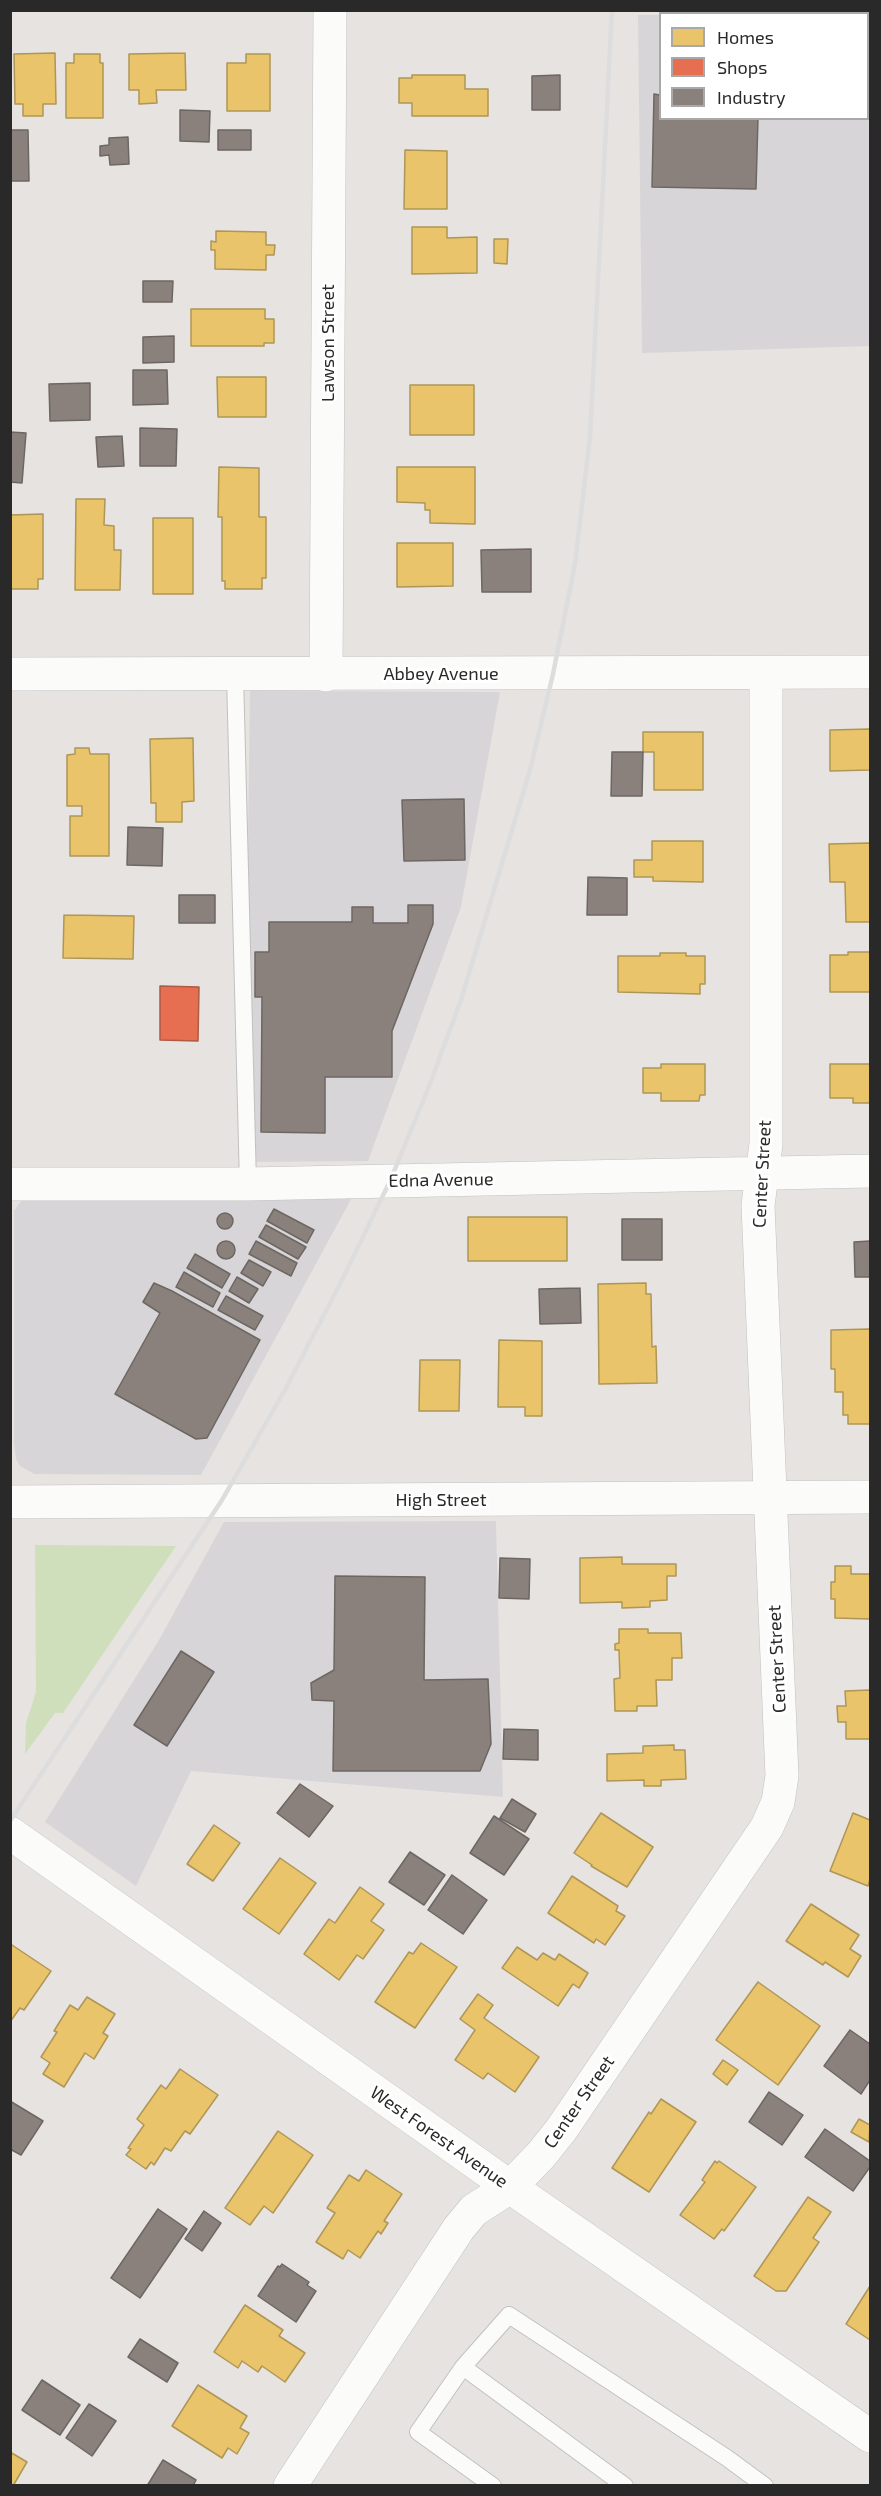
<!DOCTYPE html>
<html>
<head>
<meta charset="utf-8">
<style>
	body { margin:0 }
	#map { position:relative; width:881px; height:2496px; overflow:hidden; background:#e7e3e0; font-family:"Exo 2",sans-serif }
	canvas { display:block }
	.frame { position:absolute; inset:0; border:12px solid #292929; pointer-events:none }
	.legend { position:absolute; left:659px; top:12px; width:210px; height:108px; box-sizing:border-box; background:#fff; border:2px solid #a9a9a9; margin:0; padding:8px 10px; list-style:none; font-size:18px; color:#292929 }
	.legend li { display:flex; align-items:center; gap:12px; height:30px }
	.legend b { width:30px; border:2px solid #a9a9a9 }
</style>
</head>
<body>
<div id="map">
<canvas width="881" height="2496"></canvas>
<div class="frame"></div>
<ul class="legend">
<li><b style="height:16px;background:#e9c46a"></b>Homes</li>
<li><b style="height:16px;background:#e76f51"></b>Shops</li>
<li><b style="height:16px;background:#8a817c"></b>Industry</li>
</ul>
</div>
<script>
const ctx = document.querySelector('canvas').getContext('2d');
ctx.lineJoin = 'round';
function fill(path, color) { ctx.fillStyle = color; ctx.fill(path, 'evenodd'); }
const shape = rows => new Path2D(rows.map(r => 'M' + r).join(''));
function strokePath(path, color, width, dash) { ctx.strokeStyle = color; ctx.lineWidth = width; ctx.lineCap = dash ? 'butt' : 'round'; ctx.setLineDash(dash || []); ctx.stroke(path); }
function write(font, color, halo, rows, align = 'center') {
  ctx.font = font + ' "Exo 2",sans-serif'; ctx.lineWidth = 6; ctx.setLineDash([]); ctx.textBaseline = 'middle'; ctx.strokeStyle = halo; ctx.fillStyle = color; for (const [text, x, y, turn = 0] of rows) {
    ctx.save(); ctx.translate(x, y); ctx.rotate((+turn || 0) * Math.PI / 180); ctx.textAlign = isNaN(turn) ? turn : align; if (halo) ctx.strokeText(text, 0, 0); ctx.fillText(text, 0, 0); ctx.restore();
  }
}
const industrial = shape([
	[868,14,870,14,870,346,642,353,638,15,660,15,660,118,868,118],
	[250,691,500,692,461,907,368,1161,247,1162,245,1077],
	[355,1192,201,1475,34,1474,20,1466,16,1459,14,1443,14,1211,21,1201,38,1196],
	[496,1521,503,1797,191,1771,136,1886,45,1822,159,1640,224,1522]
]);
const green = shape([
	[35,1545,176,1546,63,1713,55,1713,25,1754,26,1723,36,1692]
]);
const homes = shape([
	[55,53,56,104,43,104,43,116,23,116,23,104,15,104,14,54,55,53],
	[185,53,186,90,156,90,157,103,139,104,139,90,129,90,129,54,185,53],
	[74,54,100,54,100,63,103,63,103,118,66,118,66,63,74,63,74,54],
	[246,54,270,54,270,111,227,111,227,63,246,63,246,54],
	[412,75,465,75,465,89,488,89,488,116,412,116,412,103,399,103,399,78,412,78,412,75],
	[405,150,447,151,447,209,404,209,405,150],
	[412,227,447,227,447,238,477,237,477,273,412,274,412,227],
	[216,231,266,232,266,245,275,245,274,255,266,255,266,270,215,269,215,250,211,250,211,241,216,242,216,231],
	[494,239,508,239,507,264,494,263,494,239],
	[191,309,265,309,265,319,274,319,274,343,264,343,264,346,191,346,191,309],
	[217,377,266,377,266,417,218,417,217,377],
	[410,385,474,385,474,435,410,435,410,385],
	[219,467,259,468,259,517,266,517,266,578,262,578,262,589,225,589,225,581,222,581,222,517,218,517,219,467],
	[397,467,475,467,475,524,430,523,430,510,425,510,425,503,397,502,397,467],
	[76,499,105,499,104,525,114,526,114,550,121,550,120,590,75,590,76,499],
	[43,514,43,579,38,579,38,589,10,589,10,515,43,514],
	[153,518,193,518,193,594,153,594,153,518],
	[397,543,453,543,453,586,397,587,397,543],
	[870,729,870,770,830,771,830,730,870,729],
	[643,732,703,732,703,790,654,790,654,752,643,752,643,732],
	[193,738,194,801,182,802,182,822,156,822,156,803,151,803,150,739,193,738],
	[75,748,89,748,90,754,109,754,109,856,70,856,70,816,82,816,82,806,67,806,67,755,75,754,75,748],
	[652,841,703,841,703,882,653,881,653,877,634,877,634,860,652,860,652,841],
	[870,843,870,922,846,922,845,882,830,882,829,844,870,843],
	[64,915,134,916,133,959,63,958,64,915],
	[848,952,870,952,870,992,830,992,830,955,848,955,848,952],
	[660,953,686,953,686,956,705,956,705,984,700,984,700,994,618,992,618,956,660,956,660,953],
	[661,1064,705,1064,705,1095,700,1095,699,1101,661,1101,661,1093,643,1093,643,1068,661,1068,661,1064],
	[830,1064,870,1064,870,1103,853,1103,853,1098,830,1098,830,1064],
	[468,1217,567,1217,567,1261,468,1261,468,1217],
	[646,1283,646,1294,651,1294,652,1347,656,1346,657,1383,599,1384,598,1284,646,1283],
	[870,1329,870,1424,848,1424,848,1415,843,1415,843,1392,835,1392,835,1369,831,1369,831,1330,870,1329],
	[499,1340,542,1341,542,1416,525,1416,525,1407,498,1407,499,1340],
	[420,1360,460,1360,459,1411,419,1411,420,1360],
	[622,1557,622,1564,676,1564,676,1576,667,1576,667,1600,650,1601,650,1607,622,1608,622,1602,580,1603,580,1558,622,1557],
	[835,1566,851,1566,851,1574,870,1574,870,1619,835,1618,835,1599,831,1599,831,1582,835,1582,835,1566],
	[619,1629,648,1629,648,1633,681,1633,682,1658,672,1658,672,1680,656,1680,657,1706,637,1706,637,1711,615,1711,614,1679,620,1678,619,1650,615,1650,615,1644,619,1643,619,1629],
	[870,1690,870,1739,846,1739,846,1722,838,1722,837,1706,846,1706,845,1691,870,1690],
	[674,1745,674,1750,685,1750,686,1779,661,1780,661,1786,644,1786,644,1780,607,1781,607,1754,643,1753,643,1746,674,1745],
	[601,1813,653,1847,627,1887,591,1866,592,1865,574,1853,601,1813],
	[853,1813,870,1820,870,1879,868,1886,830,1871,853,1813],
	[214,1825,240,1843,213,1881,187,1864,214,1825],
	[280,1858,316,1883,279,1934,243,1909,280,1858],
	[572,1876,618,1906,616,1911,625,1916,605,1945,596,1939,594,1943,548,1913,572,1876],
	[360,1887,384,1904,371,1921,384,1930,363,1959,357,1955,339,1980,304,1954,329,1919,335,1923,360,1887],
	[811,1904,859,1935,850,1949,861,1956,848,1977,825,1962,823,1965,786,1941,811,1904],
	[421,1943,457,1967,415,2028,375,2002,409,1952,413,1954,421,1943],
	[12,1945,51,1971,24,2010,20,2008,10,2022,10,1947,12,1945],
	[517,1947,537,1960,543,1953,555,1960,559,1954,588,1973,579,1988,573,1984,558,2006,502,1968,517,1947],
	[758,1982,820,2026,778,2085,716,2040,758,1982],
	[478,1994,493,2005,484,2018,539,2057,515,2092,488,2073,483,2079,455,2060,475,2030,460,2019,478,1994],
	[87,1997,115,2014,103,2033,108,2036,94,2059,85,2053,64,2087,43,2074,50,2063,41,2057,57,2032,54,2031,70,2005,78,2010,87,1997],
	[723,2060,738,2070,727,2085,713,2074,723,2060],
	[180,2069,218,2095,190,2134,185,2131,171,2151,165,2148,154,2165,151,2162,146,2169,126,2155,131,2149,128,2148,144,2125,137,2119,161,2085,166,2089,180,2069],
	[661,2099,696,2122,649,2192,612,2168,649,2112,651,2114,661,2099],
	[859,2119,870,2125,869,2142,851,2132,859,2119],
	[278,2131,313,2155,273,2213,264,2206,250,2225,225,2208,278,2131],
	[715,2161,717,2163,719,2161,756,2187,724,2231,722,2229,714,2239,680,2215,705,2182,702,2180,715,2161],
	[366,2170,402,2194,384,2221,388,2223,381,2234,378,2231,360,2258,348,2250,343,2259,316,2242,335,2213,327,2208,349,2175,359,2181,366,2170],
	[808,2197,831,2212,813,2238,819,2242,786,2291,776,2291,754,2276,808,2197],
	[870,2286,870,2340,846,2324,870,2286],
	[245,2305,283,2330,279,2336,305,2353,285,2382,262,2366,258,2372,242,2361,238,2368,214,2352,245,2305],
	[198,2385,247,2416,240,2428,249,2433,237,2454,228,2448,222,2458,172,2426,198,2385],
	[10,2452,27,2462,13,2486,10,2486,10,2452]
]);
const shops = shape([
	[160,986,199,987,198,1041,160,1040,160,986]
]);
const industry = shape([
	[560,75,560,110,532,110,532,76,560,75],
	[654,94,660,95,660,118,758,118,756,189,652,187,654,94],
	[180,110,210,111,209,142,180,141,180,110],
	[10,130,28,130,29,181,10,181,10,130],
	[218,130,251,130,251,150,218,150,218,130],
	[128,137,129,164,110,165,109,155,100,156,100,146,109,145,109,138,128,137],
	[143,281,173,281,172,302,143,302,143,281],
	[174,336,174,362,143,363,143,337,174,336],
	[133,370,167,370,168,404,133,405,133,370],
	[90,383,90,420,50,421,49,384,90,383],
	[140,428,177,429,176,466,140,466,140,428],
	[10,432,26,433,22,483,10,482,10,432],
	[122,436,124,466,98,467,96,437,122,436],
	[531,549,531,592,482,592,481,550,531,549],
	[612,752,643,752,642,796,611,796,612,752],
	[464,799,465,860,404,861,402,800,464,799],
	[128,827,163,828,162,866,127,865,128,827],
	[588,877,627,878,627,915,587,915,588,877],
	[179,895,215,895,215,923,179,923,179,895],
	[408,905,433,905,433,924,392,1031,392,1077,325,1077,325,1133,261,1132,262,997,255,997,255,952,269,952,269,922,352,922,352,907,373,907,373,923,408,923,408,905],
	[274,1209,314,1230,307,1243,267,1221,274,1209],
	'217 1221a8 8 0 1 1 16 0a8 8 0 1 1-16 0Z',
	[622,1219,662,1219,662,1260,622,1260,622,1219],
	[266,1225,306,1247,298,1259,259,1237,266,1225],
	[256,1241,297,1263,291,1276,249,1254,256,1241],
	[870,1241,870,1277,855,1277,854,1242,870,1241],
	'217 1250a9 9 0 1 1 18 0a9 9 0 1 1-18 0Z',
	[195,1254,230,1274,222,1288,187,1268,195,1254],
	[249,1260,271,1272,263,1286,241,1273,249,1260],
	[184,1272,220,1293,213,1307,176,1287,184,1272],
	[237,1277,258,1289,249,1303,229,1291,237,1277],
	[154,1283,172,1291,260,1340,207,1438,196,1439,115,1394,160,1313,143,1302,154,1283],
	[580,1288,581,1323,540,1324,539,1289,580,1288],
	[226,1296,263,1316,255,1330,218,1310,226,1296],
	[500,1558,530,1559,529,1599,499,1598,500,1558],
	[335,1576,425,1577,424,1680,488,1679,491,1744,480,1771,333,1771,334,1701,312,1700,311,1683,334,1670,335,1576],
	[181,1651,214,1672,167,1746,134,1725,181,1651],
	[504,1729,538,1730,538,1760,503,1759,504,1729],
	[300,1784,333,1806,309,1837,277,1813,300,1784],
	[512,1799,536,1814,525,1832,500,1818,512,1799],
	[494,1816,529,1839,504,1875,470,1853,494,1816],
	[410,1852,445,1875,424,1905,389,1882,410,1852],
	[452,1875,487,1900,463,1934,428,1910,452,1875],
	[850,2030,870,2044,870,2080,861,2094,824,2066,850,2030],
	[769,2092,803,2115,782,2145,749,2122,769,2092],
	[10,2101,43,2121,21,2155,10,2149,10,2101],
	[825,2129,870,2161,870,2167,853,2191,805,2157,825,2129],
	[158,2209,187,2229,140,2298,111,2278,158,2209],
	[204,2211,221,2223,202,2251,185,2239,204,2211],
	[282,2264,309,2282,307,2285,316,2291,296,2322,258,2296,278,2266,280,2267,282,2264],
	[140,2339,178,2363,167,2382,128,2357,140,2339],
	[42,2380,80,2405,60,2435,22,2410,42,2380],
	[89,2404,116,2421,92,2456,66,2438,89,2404],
	[163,2460,196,2480,193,2486,147,2486,163,2460]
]);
const lane = shape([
	[235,675,248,1184],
	[463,2367,418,2432,493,2486],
	[625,2486,463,2367,509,2315,727,2458,765,2486]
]);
const street = shape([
	[10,674,870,672],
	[326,675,330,10],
	[10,1184,248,1184,870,1171],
	[10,1502,870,1497],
	[10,1833,510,2187,870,2436],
	[290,2486,459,2228,474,2210,510,2187,541,2155,561,2130,767,1827,778,1802,782,1776,758,1205,766,1144,766,673]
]);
const rail = shape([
	[10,1821,222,1500,286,1388,341,1282,390,1181,428,1089,461,1000,530,770,553,674,575,564,590,437,612,10]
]);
const streetNames = [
	["Lawson Street",328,343,-90],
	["Abbey Avenue",441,674],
	["Center Street",762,1174,-87],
	["Edna Avenue",441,1180,-1],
	["High Street",441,1500],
	["Center Street",777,1659,-93],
	["Center Street",579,2102,-55],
	["West Forest Avenue",439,2137,35]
];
fill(industrial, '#d7d5d7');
fill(green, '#cfdfbc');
fill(homes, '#e9c46a');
strokePath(homes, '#af9656', 1.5);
fill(shops, '#e76f51');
strokePath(shops, '#ae5a45', 1.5);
fill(industry, '#8a817c');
strokePath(industry, '#6d6763', 1.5);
strokePath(lane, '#c1c1c1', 18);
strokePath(street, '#c1c1c1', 34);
strokePath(lane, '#fbfbfa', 16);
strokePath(street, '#fbfbfa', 33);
strokePath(rail, '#ddddde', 4.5);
write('18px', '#292929', '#fff', streetNames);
</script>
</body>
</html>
